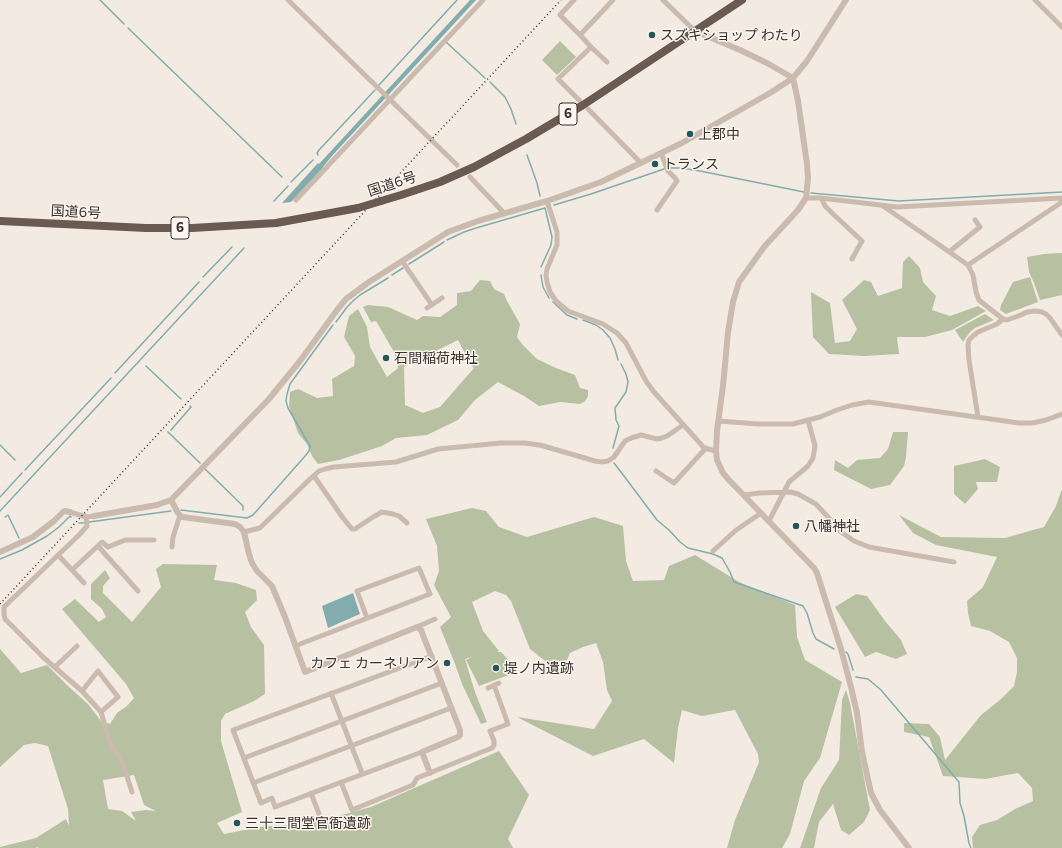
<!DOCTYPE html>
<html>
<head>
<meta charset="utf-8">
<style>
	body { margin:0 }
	canvas { display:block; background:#f3ebe2 }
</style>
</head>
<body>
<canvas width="1062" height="848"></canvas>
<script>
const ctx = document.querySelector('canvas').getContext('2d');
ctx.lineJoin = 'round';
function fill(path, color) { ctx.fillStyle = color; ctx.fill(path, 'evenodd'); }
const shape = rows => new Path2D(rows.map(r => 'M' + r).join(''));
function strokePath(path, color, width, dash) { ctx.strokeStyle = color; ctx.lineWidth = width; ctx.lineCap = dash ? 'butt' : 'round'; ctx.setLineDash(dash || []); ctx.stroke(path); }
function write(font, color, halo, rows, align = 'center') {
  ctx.font = font + ' Commissioner,"Noto Sans JP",sans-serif'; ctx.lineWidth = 3; ctx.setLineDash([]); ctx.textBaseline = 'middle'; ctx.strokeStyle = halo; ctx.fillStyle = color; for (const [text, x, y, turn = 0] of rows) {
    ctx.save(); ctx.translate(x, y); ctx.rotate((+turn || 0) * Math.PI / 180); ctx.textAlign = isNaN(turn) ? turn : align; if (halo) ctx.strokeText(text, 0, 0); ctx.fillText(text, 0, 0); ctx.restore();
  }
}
const green = shape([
	[560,41,576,57,557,75,542,60],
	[1062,253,1062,295,1040,300,1034,283,1029,272,1027,257,1044,254],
	[909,256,920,268,923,282,936,296,932,310,950,316,978,306,986,311,952,330,925,337,897,337,899,354,864,356,829,354,813,337,811,292,830,303,835,343,850,341,857,329,842,300,864,280,871,282,878,296,902,288,903,262],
	[1030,277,1038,302,1006,314,1000,310,1001,305,1013,282],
	[480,280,490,281,494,289,504,294,507,301,520,324,517,337,522,344,537,359,556,368,575,375,580,388,588,390,588,396,585,401,580,404,560,402,539,406,524,396,498,382,475,400,458,420,427,435,396,438,382,446,339,460,318,464,312,456,307,444,298,433,289,406,290,392,298,389,317,398,333,396,332,379,354,366,355,356,344,337,349,316,358,309,367,327,370,347,387,377,398,368,394,352,376,321,371,322,363,307,368,305,388,307,417,320,423,316,440,317,457,305,457,293,471,291],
	[458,340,471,365,474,368,440,407,423,413,405,405,404,367],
	[985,314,994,320,975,328,970,332,963,342,955,330],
	[893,432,908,432,906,457,904,466,890,485,871,489,834,470,835,460,848,468,857,460,880,458,888,449],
	[985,459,1000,467,997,482,976,482,978,489,965,504,954,494,954,466],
	[1062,489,1062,848,973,848,972,837,980,825,997,820,1015,809,1033,801,1032,788,1018,773,985,779,943,776,929,737,904,732,904,723,929,724,940,737,945,760,981,715,1001,699,1014,686,1017,672,1017,658,1009,642,990,631,971,626,968,613,967,601,983,587,997,557,936,545,913,533,899,515,941,537,1005,538,1044,527,1056,506],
	[472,508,486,511,499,527,527,537,594,517,623,526,626,561,633,581,664,580,669,566,695,555,739,582,795,605,797,637,805,660,842,682,820,758,804,781,790,834,782,848,727,848,735,820,759,762,758,754,735,710,702,716,682,710,678,728,674,763,644,739,593,756,517,717,594,729,612,701,607,690,603,662,596,643,583,647,570,653,566,662,549,664,530,649,511,601,506,595,495,591,472,602,483,631,499,651,497,652,501,652,516,668,517,672,479,686,466,660,472,657,465,659,475,692,487,722,481,724,462,684,455,664,440,627,451,617,434,585,439,571,437,546,426,519],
	[163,564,217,565,214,580,236,583,256,590,257,600,245,612,251,627,264,645,265,694,254,701,225,714,221,721,221,741,242,812,217,823,224,834,260,827,312,823,371,807,499,751,529,795,508,839,513,848,38,848,38,847,36,848,0,848,0,847,36,838,66,819,69,826,68,809,48,746,35,743,24,745,0,767,0,649,21,673,47,665,68,686,88,704,101,721,110,724,117,713,127,706,134,698,126,684,62,609,75,599,99,622,106,617,102,609,91,599,91,584,105,570,110,578,103,586,103,593,132,622,161,587,156,569],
	[134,775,144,805,156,811,146,810,131,812,136,821,122,811,108,809,103,780],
	[856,594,867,596,885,621,901,640,907,654,896,659,876,652,865,657,835,607],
	[846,690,850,703,870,810,864,822,849,835,841,830,833,804,819,822,814,848,800,848,821,788,839,760,842,700]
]);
const water = shape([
	[470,0,476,0,331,157,323,167,323,168,291,202,282,203,318,163,319,164],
	[353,593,360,614,328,628,322,606]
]);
const stream = shape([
	[100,0,124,24],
	[128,28,282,177],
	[446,42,485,78],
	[490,82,505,97,511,109,516,124],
	[379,85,457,0],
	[318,155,317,153,319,150,375,90],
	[527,155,537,183,540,196],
	[670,168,681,168,700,171,804,192],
	[291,182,313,160],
	[811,193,899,201,1062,192],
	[274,201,288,186],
	[554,205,591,194,664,169],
	[447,240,464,232,476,228,545,208,552,237,551,245,541,267],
	[409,264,444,242],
	[392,275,403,268],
	[541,275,543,287,549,298],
	[203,277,232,247],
	[553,302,567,315,577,319],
	[583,320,596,325,603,330,610,338,615,349,618,360],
	[336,322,347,307,354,300,360,295,388,278],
	[146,366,181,399],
	[115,373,199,282],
	[171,430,191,407,190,406],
	[168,432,200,463],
	[0,445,15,460],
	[613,448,619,426,616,420,615,408,626,392,628,382,626,374,621,364],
	[614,463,621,472,657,520,669,530,680,542,688,548,713,554,722,558,730,572,734,582,803,606,807,613,813,633,816,639,834,649],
	[205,469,243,506,243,510],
	[25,470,111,378],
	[0,497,22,473],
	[181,510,247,518,253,515,306,455,309,451,310,446,288,408,286,401,287,394,290,384,333,325],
	[0,511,244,248],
	[5,517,8,515,19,538],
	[89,522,171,511],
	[79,523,84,523],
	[0,559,22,550,47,536,59,527,70,516,71,517],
	[846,652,848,654,853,670],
	[856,677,868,679,881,690,959,782,960,803,964,816,969,843,971,848]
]);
const minor = shape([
	[288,0,457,165],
	[574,0,560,15,580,35],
	[663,0,695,31],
	[1035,0,1062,27],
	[591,47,607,62],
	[580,101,558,79,591,47,580,35,613,0],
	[588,109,641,163],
	[470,177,504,213],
	[806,198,821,198,897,207,1062,198],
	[821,198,825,206,832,213,862,241,852,259],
	[296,200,483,0],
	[547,201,557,232,557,245,547,269,546,275,547,282,550,292,556,301,568,311,603,324,617,333,626,343,646,381,654,392,698,441,704,448,716,451],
	[883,206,925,235,968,265,973,275,976,292,979,300,994,312,1003,319,1007,320,1021,315,1027,312,1035,311,1042,312,1046,314,1050,318,1062,335],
	[657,210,677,181,675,178,668,171,661,153],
	[949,252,980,227,975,220],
	[402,261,432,305],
	[968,265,1062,202],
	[427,308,442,298],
	[978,417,969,360,968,345,969,340,973,336,978,332,997,324,1003,319],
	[719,421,758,424,793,424,820,417,837,410,852,405,869,402,1019,423,1033,423,1046,420,1062,414],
	[656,471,674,483,706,448],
	[314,476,343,518,352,529,355,529,373,517,382,512,393,514,399,516,407,523],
	[744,495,759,493,791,492,798,494,816,504,827,516,841,532,854,541,869,547,954,562],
	[70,512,86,517,94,516],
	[86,517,87,526,80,534,4,607,4,614,5,619,44,658,82,691,101,712,111,746,122,761,132,792],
	[769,521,789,482,808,466,813,458,815,446,808,420],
	[244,532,260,528,310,479,319,471,325,469,334,467,396,462,438,449,501,443,524,443,540,445,595,461,602,462,608,461,614,457,625,441,631,438,641,435,657,439,662,438,667,436,683,425],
	[98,546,138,591],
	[172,547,173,537,180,515],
	[713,551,735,531,761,513],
	[58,555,72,570,102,542,108,547,125,540,154,540],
	[72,570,84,583],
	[417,627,435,619],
	[295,646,430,594,419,568,357,591,367,618],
	[55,667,77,646],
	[488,688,499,683],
	[82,691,98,671,118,697,101,712],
	[331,693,362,773],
	[422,752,275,807,272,798,261,803,233,730,432,656],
	[244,758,442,683],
	[341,782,352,810,413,785,417,778,492,748,494,745,494,741,490,731,508,724,494,685],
	[253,783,451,708],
	[311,793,321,819]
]);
const tertiary = shape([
	[695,31,740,50,767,63,793,78,798,101,807,164,808,178,806,198,798,210,764,247,739,282,733,302,728,332,723,386,717,431,716,451,717,460,723,473,728,479,814,568,817,573,841,649,851,687,857,713,862,752,871,793,880,810,909,848],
	[171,500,178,513,182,517,235,524,240,527,244,532,249,554,252,563,257,571,272,586,285,617,305,672,417,627,421,630,460,730,460,735,458,737,422,752,430,773],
	[94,516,157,505,171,500,269,399,300,361,337,310,346,299,369,282,448,232,478,221,547,201,601,182,682,143,770,93,793,78,807,61,846,0],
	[0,552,33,537,54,521,63,512,65,511,70,512]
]);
const trunk = shape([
	[381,201,401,195,440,182,474,167,526,139,583,105,742,0],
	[0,221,146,228,192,228,276,223,358,208]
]);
const rail = shape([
	[0,604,561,0]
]);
const trunkBridge = shape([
	[358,208,381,201]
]);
const markers = [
	[652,35,4,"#235559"],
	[690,134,4,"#235559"],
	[655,164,4,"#235559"],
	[386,358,4,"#235559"],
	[796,526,4,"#235559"],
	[447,663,4,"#235559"],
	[496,668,4,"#235559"],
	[237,823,4,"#235559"]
];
const shields = [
	[568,114,18],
	[180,228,18]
];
const shieldNames = [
	["6",568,114],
	["6",180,228]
];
const poiNames = [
	["スズキショップ わたり",660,35],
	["上郡中",698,134],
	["トランス",663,164],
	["石間稲荷神社",394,358],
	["八幡神社",804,526],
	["カフェ カーネリアン",439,663,"right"],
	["堤ノ内遺跡",504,668],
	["三十三間堂官衙遺跡",245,823]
];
const streetNames = [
	["国道6号",392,184,-18],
	["国道6号",76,212,3]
];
fill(green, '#b7c1a2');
fill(water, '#82acae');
strokePath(stream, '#82acae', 1.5);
strokePath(minor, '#cbbbae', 5);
strokePath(tertiary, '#cbbbae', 6);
strokePath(trunk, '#6a5a51', 8);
strokePath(rail, '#3a302c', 1.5, [1, 3]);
strokePath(trunkBridge, '#6a5a51', 8);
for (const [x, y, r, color] of markers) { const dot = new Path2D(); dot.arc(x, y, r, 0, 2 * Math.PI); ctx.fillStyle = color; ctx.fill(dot); strokePath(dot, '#faf5ee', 1.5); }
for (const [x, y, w] of shields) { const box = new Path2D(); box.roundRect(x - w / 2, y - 11, w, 22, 3); ctx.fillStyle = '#faf5ee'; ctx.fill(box); strokePath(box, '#3a302c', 1); }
write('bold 13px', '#3a302c', null, shieldNames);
write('14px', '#3a302c', '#faf5ee', poiNames, 'left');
write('14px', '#3a302c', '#faf5ee', streetNames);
</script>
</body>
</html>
